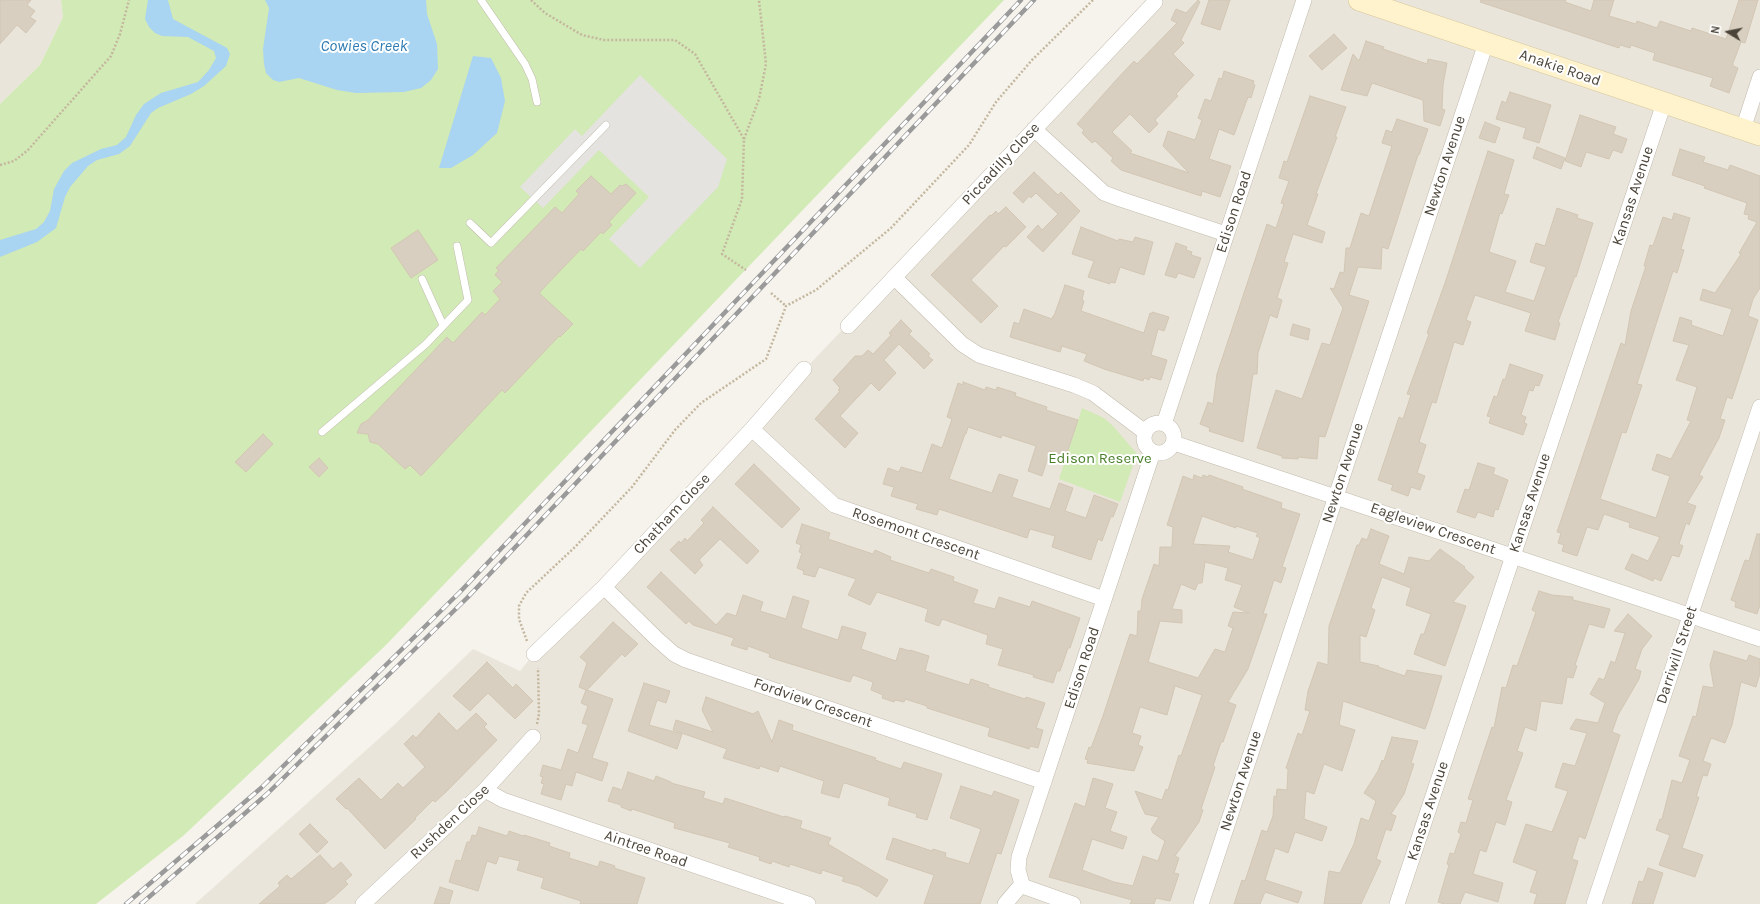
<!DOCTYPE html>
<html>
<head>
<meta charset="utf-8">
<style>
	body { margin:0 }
	#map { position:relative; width:1760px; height:904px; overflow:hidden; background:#f6f3ec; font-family:Karla,sans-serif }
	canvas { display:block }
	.north { position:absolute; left:1708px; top:12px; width:40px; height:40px; -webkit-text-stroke:3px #fff; paint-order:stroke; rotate:280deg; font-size:11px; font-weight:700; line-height:16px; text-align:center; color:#4b4439 }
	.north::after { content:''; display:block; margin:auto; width:14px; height:18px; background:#4b4439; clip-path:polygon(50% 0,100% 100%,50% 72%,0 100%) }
</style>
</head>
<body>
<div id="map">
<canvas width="1760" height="904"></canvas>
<div class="north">N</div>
</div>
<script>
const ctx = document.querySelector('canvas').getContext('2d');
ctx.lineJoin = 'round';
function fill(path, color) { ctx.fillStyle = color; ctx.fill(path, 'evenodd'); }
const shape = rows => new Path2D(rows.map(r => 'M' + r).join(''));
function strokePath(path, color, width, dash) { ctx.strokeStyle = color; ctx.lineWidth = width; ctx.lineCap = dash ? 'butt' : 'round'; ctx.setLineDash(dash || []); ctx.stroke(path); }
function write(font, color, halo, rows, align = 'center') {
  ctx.font = font + ' Karla,sans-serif'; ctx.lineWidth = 4; ctx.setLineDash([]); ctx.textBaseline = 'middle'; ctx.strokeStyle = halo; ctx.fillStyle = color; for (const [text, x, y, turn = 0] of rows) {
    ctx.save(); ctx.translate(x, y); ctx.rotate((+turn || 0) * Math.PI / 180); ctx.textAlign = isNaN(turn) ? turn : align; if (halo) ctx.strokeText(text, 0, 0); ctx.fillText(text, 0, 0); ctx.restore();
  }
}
const residential = shape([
	[0,0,61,0,63,17,40,65,0,104],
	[1156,0,1760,0,1760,904,195,904,393,726,473,649,520,671,534,654]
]);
const green = shape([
	[61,0,1004,0,385,646,183,836,96,904,0,904,0,104,40,65,63,17],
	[1082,408,1104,418,1114,427,1137,454,1120,502,1059,479]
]);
const parking = shape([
	[640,75,727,159,718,187,640,268,609,239,649,197,599,150,543,208,520,187,575,129,582,136]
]);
const water = shape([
	[148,0,168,0,173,19,227,48,230,54,226,66,204,86,191,94,158,108,151,113,130,146,119,154,97,160,88,166,70,187,65,197,56,228,37,242,0,257,0,240,36,229,44,222,50,211,54,189,64,171,72,163,101,149,117,145,126,137,136,115,144,104,161,93,198,82,209,70,216,58,214,51,188,37,162,36,155,33,149,27,145,19],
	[265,0,426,0,427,14,437,44,438,69,431,80,421,88,404,92,356,93,337,90,299,78,279,82,273,80,266,73,264,64,263,49,269,8],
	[473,56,491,58,501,78,505,101,497,133,473,155,451,168,439,168]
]);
const building = shape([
	[0,0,31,0,27,5,35,11,30,17,36,21,26,33,17,25,0,44,0,0],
	[1198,0,1200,2,1181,40,1184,43,1173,54,1194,75,1176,94,1178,96,1155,120,1158,124,1149,133,1130,114,1112,132,1132,151,1130,153,1189,173,1163,146,1168,131,1195,140,1202,120,1198,118,1205,99,1211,101,1219,78,1222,79,1224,71,1254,81,1253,84,1255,85,1251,98,1248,97,1234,135,1219,129,1209,159,1231,166,1220,197,1202,191,1201,196,1121,170,1111,161,1113,158,1095,141,1092,143,1082,133,1084,130,1077,124,1117,79,1134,61,1137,64,1177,23,1171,20,1176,9,1186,13,1198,0],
	[1209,0,1230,0,1220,30,1201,24,1209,0],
	[1481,0,1566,0,1565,2,1591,11,1594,0,1614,0,1609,16,1636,24,1637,21,1657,28,1660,21,1691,31,1692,28,1726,39,1739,0,1758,0,1745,43,1741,42,1733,63,1733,66,1738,68,1729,93,1710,86,1713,78,1653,60,1655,53,1631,45,1630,48,1620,45,1619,48,1480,2,1481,0],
	[1334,34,1347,48,1322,70,1309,56,1334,34],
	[1366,41,1384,47,1383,49,1427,64,1428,59,1447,63,1443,85,1442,109,1445,110,1440,126,1424,121,1423,100,1372,83,1367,96,1341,90,1353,54,1359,61,1366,41],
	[1510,92,1551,105,1539,143,1523,138,1526,128,1496,119,1502,101,1506,103,1510,92],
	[1310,96,1346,107,1335,137,1337,137,1316,194,1318,194,1307,225,1325,232,1322,243,1293,234,1284,262,1288,263,1277,298,1282,300,1277,318,1270,315,1258,353,1257,374,1253,374,1243,442,1209,431,1210,428,1200,424,1208,402,1213,404,1217,374,1267,224,1276,228,1284,204,1281,203,1289,181,1279,178,1284,161,1287,162,1310,96],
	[1580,115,1616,127,1613,134,1627,139,1622,153,1613,150,1609,159,1586,152,1581,167,1565,161,1580,115],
	[1397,119,1428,129,1419,155,1418,155,1388,249,1382,247,1381,269,1358,267,1349,295,1369,301,1325,437,1319,436,1317,459,1298,457,1298,459,1282,458,1282,456,1257,448,1276,390,1302,399,1322,343,1330,345,1343,308,1330,288,1334,289,1340,272,1344,273,1346,248,1350,248,1361,213,1369,216,1392,146,1382,143,1386,130,1392,132,1397,119],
	[1485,122,1500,128,1495,143,1479,138,1485,122],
	[1537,147,1565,158,1561,169,1533,158,1537,147],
	[1680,149,1705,157,1703,162,1728,170,1730,165,1760,176,1760,288,1753,299,1748,316,1758,320,1732,399,1727,397,1720,419,1725,420,1719,438,1699,475,1703,477,1687,503,1696,506,1689,525,1686,523,1679,544,1683,546,1679,557,1672,555,1661,581,1654,578,1653,581,1625,569,1632,554,1648,561,1660,537,1629,527,1630,523,1604,514,1598,530,1587,527,1577,556,1562,551,1564,545,1558,543,1561,533,1557,532,1621,343,1625,345,1631,311,1646,266,1644,266,1650,245,1653,246,1663,217,1672,220,1674,213,1690,218,1681,249,1684,250,1677,273,1673,271,1637,384,1642,385,1626,433,1622,432,1600,499,1656,518,1670,476,1652,470,1657,454,1671,459,1691,421,1687,420,1697,387,1676,380,1689,345,1673,341,1680,317,1692,321,1691,325,1723,336,1732,309,1700,300,1703,289,1715,293,1741,254,1739,253,1757,222,1748,219,1749,215,1744,214,1747,203,1704,188,1705,186,1672,175,1680,149],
	[1488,151,1514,160,1504,194,1509,195,1502,214,1500,213,1489,252,1516,261,1505,292,1534,301,1546,267,1530,262,1536,243,1545,246,1557,208,1578,215,1577,218,1593,223,1576,277,1575,276,1558,322,1560,323,1555,340,1525,331,1531,313,1475,295,1466,320,1471,322,1463,345,1454,342,1436,403,1432,402,1419,442,1426,445,1417,473,1425,476,1420,490,1411,487,1408,496,1391,490,1393,485,1378,480,1399,417,1403,419,1411,395,1407,394,1429,334,1427,333,1445,283,1488,151],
	[1034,172,1058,195,1061,192,1080,211,1043,252,1027,237,1038,225,1042,230,1058,214,1036,193,1031,198,1029,196,1023,203,1013,193,1034,172],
	[591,176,611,194,620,185,622,186,626,184,636,193,609,222,612,225,603,234,601,232,583,251,581,249,539,293,573,324,560,337,559,336,505,393,502,390,421,476,410,465,405,469,378,444,370,442,368,434,357,433,361,424,368,420,447,337,453,343,482,312,485,315,500,299,493,291,502,282,495,275,499,270,496,268,555,207,562,213,579,194,576,191,591,176],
	[1006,207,1026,227,1006,247,1004,246,971,280,998,306,981,323,931,275,990,215,991,216,996,211,998,214,1006,207],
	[1081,227,1118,241,1119,239,1133,242,1135,237,1153,242,1144,275,1120,267,1115,283,1110,282,1110,284,1088,277,1094,261,1072,254,1081,227],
	[418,230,438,260,411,278,391,248,418,230],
	[1176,243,1187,247,1186,250,1192,252,1191,255,1201,258,1194,278,1178,273,1176,278,1165,275,1176,243],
	[1065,285,1084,291,1082,300,1084,301,1081,311,1144,333,1150,313,1152,314,1152,312,1169,317,1164,331,1158,329,1151,355,1167,360,1161,380,1150,377,1149,380,1144,378,1143,381,1104,369,1084,361,1087,354,1062,346,1060,352,1010,337,1014,322,1019,324,1024,309,1052,319,1053,316,1054,316,1065,285],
	[901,320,912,331,909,334,930,354,928,356,933,360,924,369,899,344,884,360,896,373,879,391,871,383,840,416,858,433,845,448,815,419,840,391,838,390,840,388,833,380,855,356,862,356,868,350,873,354,891,335,889,333,901,320],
	[1293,324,1310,329,1308,340,1290,335,1293,324],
	[1510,364,1543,375,1539,386,1535,385,1533,391,1529,390,1521,415,1526,417,1524,423,1527,424,1523,435,1489,423,1491,417,1487,416,1494,396,1497,397,1503,379,1505,380,1510,364],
	[963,382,985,390,986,387,996,390,997,387,1016,393,1015,396,1047,407,1046,410,1078,420,1066,456,1050,451,1042,476,1028,471,1036,446,1002,435,1001,438,968,427,966,434,965,434,949,479,992,493,999,474,1018,480,1012,497,1050,509,1059,483,1073,488,1065,511,1086,518,1094,495,1118,504,1113,517,1111,516,1102,541,1098,539,1091,560,1052,547,1055,536,1030,529,1027,538,939,509,937,515,916,509,918,504,891,496,894,487,883,484,888,468,899,472,901,467,922,473,932,444,942,448,952,419,947,417,958,383,963,385,963,382],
	[263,434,273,444,246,472,235,462,263,434],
	[319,458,328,468,319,477,309,467,319,458],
	[1478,463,1495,468,1493,474,1508,480,1498,510,1495,509,1493,517,1478,512,1475,518,1457,512,1465,489,1469,490,1478,463],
	[754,464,800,509,782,528,735,484,754,464],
	[1194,475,1202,478,1203,475,1208,477,1209,475,1243,487,1242,489,1282,503,1281,508,1300,514,1282,567,1286,568,1281,583,1274,580,1263,614,1267,614,1248,669,1228,702,1236,705,1223,742,1221,742,1213,766,1215,767,1201,809,1203,810,1199,822,1175,856,1179,858,1174,873,1179,874,1170,901,1156,898,1154,904,1130,904,1132,900,1049,877,1075,803,1085,807,1093,778,1113,784,1105,808,1117,812,1110,831,1127,837,1123,849,1092,839,1082,870,1114,882,1133,886,1143,856,1158,861,1165,841,1153,833,1151,829,1159,817,1145,814,1135,791,1162,800,1166,789,1168,790,1179,755,1181,756,1202,695,1175,686,1167,715,1140,707,1132,733,1141,736,1138,745,1143,747,1134,771,1087,763,1088,760,1085,759,1089,747,1091,748,1103,716,1130,634,1137,636,1138,611,1141,611,1142,599,1154,564,1159,566,1160,547,1172,547,1173,527,1167,525,1183,476,1193,480,1194,475],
	[1202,516,1236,528,1236,526,1258,533,1256,536,1260,538,1253,560,1228,552,1230,546,1193,544,1202,516],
	[1205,562,1228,568,1225,580,1242,585,1234,607,1249,613,1233,612,1228,626,1233,628,1225,652,1215,649,1198,678,1148,662,1160,621,1182,623,1182,610,1172,609,1181,584,1195,590,1198,583,1202,583,1205,562],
	[713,507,759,551,747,564,720,539,699,560,703,565,695,574,670,550,679,541,681,543,685,538,687,541,704,523,701,520,713,507],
	[802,524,830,533,828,539,873,554,875,550,891,557,890,560,929,573,931,569,954,577,953,581,978,590,973,603,995,609,999,597,1030,607,1032,601,1080,618,1070,648,1068,648,1060,671,1057,671,1053,683,1033,677,1034,675,998,665,1003,649,986,644,988,635,942,619,939,626,925,621,928,609,877,592,870,605,848,595,856,579,819,567,815,577,803,574,804,571,797,568,802,553,799,552,801,545,796,543,802,524],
	[1371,529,1389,536,1379,564,1404,574,1409,557,1429,561,1440,549,1465,567,1464,568,1474,577,1453,602,1466,606,1445,666,1414,654,1421,634,1424,634,1431,614,1406,605,1411,588,1382,577,1371,608,1375,610,1366,637,1360,635,1360,662,1379,666,1378,667,1405,676,1407,670,1442,676,1429,718,1425,729,1343,701,1339,725,1355,730,1342,771,1324,764,1314,794,1306,791,1304,819,1327,827,1322,841,1295,832,1288,853,1275,848,1265,880,1302,892,1298,903,1265,892,1260,904,1234,904,1242,880,1245,881,1262,830,1267,832,1273,816,1274,796,1276,797,1277,789,1287,790,1288,769,1286,768,1298,733,1302,735,1310,711,1305,710,1308,691,1318,662,1328,665,1329,626,1357,545,1359,545,1362,538,1367,540,1371,529],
	[1757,534,1760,534,1760,605,1757,614,1735,607,1736,602,1731,600,1745,560,1749,561,1757,534],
	[661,572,716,625,727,613,736,616,743,595,763,602,760,611,786,619,793,596,809,601,801,628,838,640,842,626,866,633,861,649,896,661,900,648,910,651,910,650,929,656,925,671,969,685,971,679,989,685,988,687,1025,699,1026,697,1045,703,1036,728,1043,730,1038,748,1030,746,1029,749,988,736,990,728,927,708,927,706,905,699,904,702,895,700,894,702,882,698,883,695,871,690,873,682,853,675,850,682,781,661,769,657,770,654,748,646,747,650,731,645,734,638,693,625,689,621,686,624,647,587,661,572],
	[1539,591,1552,595,1573,597,1573,600,1610,609,1604,628,1589,624,1575,665,1577,666,1573,678,1567,677,1562,704,1541,701,1536,731,1525,727,1517,751,1523,753,1506,800,1512,802,1505,825,1496,822,1486,852,1480,850,1473,874,1503,883,1498,902,1465,892,1460,904,1444,904,1438,902,1449,865,1447,864,1450,853,1454,854,1461,834,1458,832,1461,822,1466,823,1473,800,1468,799,1492,727,1494,728,1502,687,1506,688,1513,665,1517,666,1536,612,1532,610,1539,591],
	[1628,614,1652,636,1642,649,1635,669,1641,671,1639,679,1618,715,1612,732,1620,735,1585,839,1579,836,1572,859,1578,861,1565,904,1534,904,1537,894,1530,892,1537,871,1513,862,1526,824,1552,832,1568,791,1555,787,1563,763,1575,766,1587,733,1570,729,1576,719,1598,723,1605,703,1590,694,1599,678,1604,680,1611,661,1615,663,1625,633,1614,631,1628,614],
	[613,622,638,644,625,657,622,654,587,690,613,699,592,758,608,763,602,781,576,772,572,786,566,784,561,800,541,794,544,784,541,783,543,777,540,776,543,765,561,770,568,749,578,753,588,725,582,723,588,706,581,703,586,690,579,687,587,663,580,657,613,622],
	[1714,651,1747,661,1749,655,1760,659,1760,673,1756,687,1741,682,1732,725,1725,743,1711,738,1703,761,1711,764,1707,776,1703,775,1696,797,1699,797,1682,848,1703,855,1695,877,1659,865,1670,835,1656,830,1660,819,1662,819,1672,780,1682,783,1690,760,1679,756,1693,716,1696,717,1703,686,1714,688,1710,665,1714,651],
	[487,662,513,688,516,684,533,701,515,719,488,693,470,711,453,696,487,662],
	[644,683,670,691,666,703,657,700,649,725,682,734,677,749,628,731,644,683],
	[706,697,753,714,758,711,772,742,779,720,793,725,792,730,876,758,875,760,901,769,904,762,942,774,927,820,916,817,917,814,888,805,890,798,845,783,843,784,839,798,821,793,824,781,780,766,778,772,760,766,759,769,723,758,727,749,673,730,676,720,713,732,702,710,706,697],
	[439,713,457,731,476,713,487,724,484,727,497,740,446,792,435,802,433,800,415,818,416,819,385,849,347,808,346,809,336,799,359,778,381,800,398,783,403,788,425,767,404,744,413,735,416,738,439,713],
	[1392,737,1418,741,1411,763,1414,764,1404,794,1391,814,1396,816,1391,831,1386,829,1376,859,1381,861,1361,904,1324,904,1329,871,1340,873,1354,844,1361,818,1369,821,1376,801,1364,793,1378,771,1382,760,1384,761,1392,737],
	[628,772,654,781,656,776,671,782,671,783,705,792,703,798,723,804,725,798,784,817,785,816,802,821,800,828,831,838,828,844,888,880,877,897,859,886,842,881,844,877,822,870,821,874,790,864,789,867,772,861,771,864,759,860,760,857,728,847,730,843,674,828,675,823,632,809,631,811,621,807,621,805,608,801,613,787,622,790,628,772],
	[961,786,992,796,994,791,1019,800,1001,854,997,853,980,904,924,904,934,875,886,859,893,838,932,851,933,849,946,853,945,857,969,864,981,829,950,818,961,786],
	[310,824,328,842,317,853,299,834,310,824],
	[479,827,507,836,509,831,523,836,524,835,550,843,549,846,570,853,569,858,598,867,600,861,615,866,614,868,645,878,637,904,580,904,581,901,541,888,544,878,517,870,520,861,499,856,496,864,487,861,478,891,449,882,456,860,461,861,467,842,470,842,472,835,476,836,479,827],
	[320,855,333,869,341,862,352,875,345,881,348,884,334,897,324,904,259,904,280,886,278,883,287,875,291,879,320,855],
	[1648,868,1663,873,1653,904,1632,904,1639,881,1643,882,1648,868],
	[440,887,453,891,449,904,434,904,440,887]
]);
const path = shape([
	[531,0,545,13,582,35,604,40,675,40,695,54,744,139,742,199,722,254,746,270],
	[744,139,759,99,766,64,759,0],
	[0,165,14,161,28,150,111,56,120,34,129,0],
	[771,293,786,306],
	[527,641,519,619,519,606,526,593,575,547,632,487,675,430,701,403,766,359,786,306,816,290,891,228,969,145,996,102,1032,60,1093,0],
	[537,724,539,714,538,668]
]);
const lane = shape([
	[481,0,525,64,532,79,537,102],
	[470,223,491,243,606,125],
	[422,279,443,325],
	[322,432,426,344,468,300,457,246]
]);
const street = shape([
	[1034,129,1104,193,1120,199,1226,234],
	[1743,129,1760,77],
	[894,277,962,344,979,355,1074,385,1093,393,1145,432],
	[848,326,1155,2],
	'1144 438a15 15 0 1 1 30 0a15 15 0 1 1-30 0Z',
	[1164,424,1304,0],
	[752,429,834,505,1104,599],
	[1174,443,1760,639],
	[604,587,657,639,674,654,686,660,1044,782],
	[534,654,604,587,752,429,804,369],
	[485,790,503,800,808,904],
	[1022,884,1018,870,1019,857,1153,452],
	[363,904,485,790,533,737],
	[1005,904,1022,884,1025,887,1073,904],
	[1201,904,1486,43],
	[1397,904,1664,103],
	[1594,904,1760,407]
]);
const secondary = shape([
	[1359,0,1760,135]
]);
const rail = shape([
	[126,904,261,788,460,592,1021,0],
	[141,904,267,794,467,598,1034,0]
]);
const streetNames = [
	["Anakie Road",1560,68,19],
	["Piccadilly Close",1001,164,-47],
	["Newton Avenue",1445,166,-72],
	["Kansas Avenue",1633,196,-72],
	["Edison Road",1234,212,-72],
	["Newton Avenue",1343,473,-72],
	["Kansas Avenue",1530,503,-72],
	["Chatham Close",672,514,-47],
	["Eagleview Crescent",1433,529,19],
	["Rosemont Crescent",916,534,19],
	["Darriwill Street",1677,655,-72],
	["Edison Road",1082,668,-72],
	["Fordview Crescent",813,703,19],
	["Newton Avenue",1241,781,-72],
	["Kansas Avenue",1428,811,-72],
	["Rushden Close",450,822,-43],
	["Aintree Road",646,849,19]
];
const parkNames = [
	["Edison Reserve",1100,459]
];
const waterNames = [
	["Cowies Creek",364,46]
];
fill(residential, '#eae5da');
fill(green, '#d2eab5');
fill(parking, '#e5e3e0');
fill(water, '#a9d4f2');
fill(building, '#d8cfc1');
strokePath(building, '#d3c7b4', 1);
strokePath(lane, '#c2bbae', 8);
strokePath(street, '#c2bbae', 16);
strokePath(secondary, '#d6c79b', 22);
strokePath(path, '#c4b79f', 2.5, [2, 2]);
strokePath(lane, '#fff', 7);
strokePath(street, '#fff', 15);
strokePath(secondary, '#fff3cd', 21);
strokePath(rail, '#9a9a9a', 4.5);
strokePath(rail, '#fff', 3, [9]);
write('15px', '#4b4439', '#fff', streetNames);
write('15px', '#4a7f2a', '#fff', parkNames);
write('italic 16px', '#2e7ab2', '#fff', waterNames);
</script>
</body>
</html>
